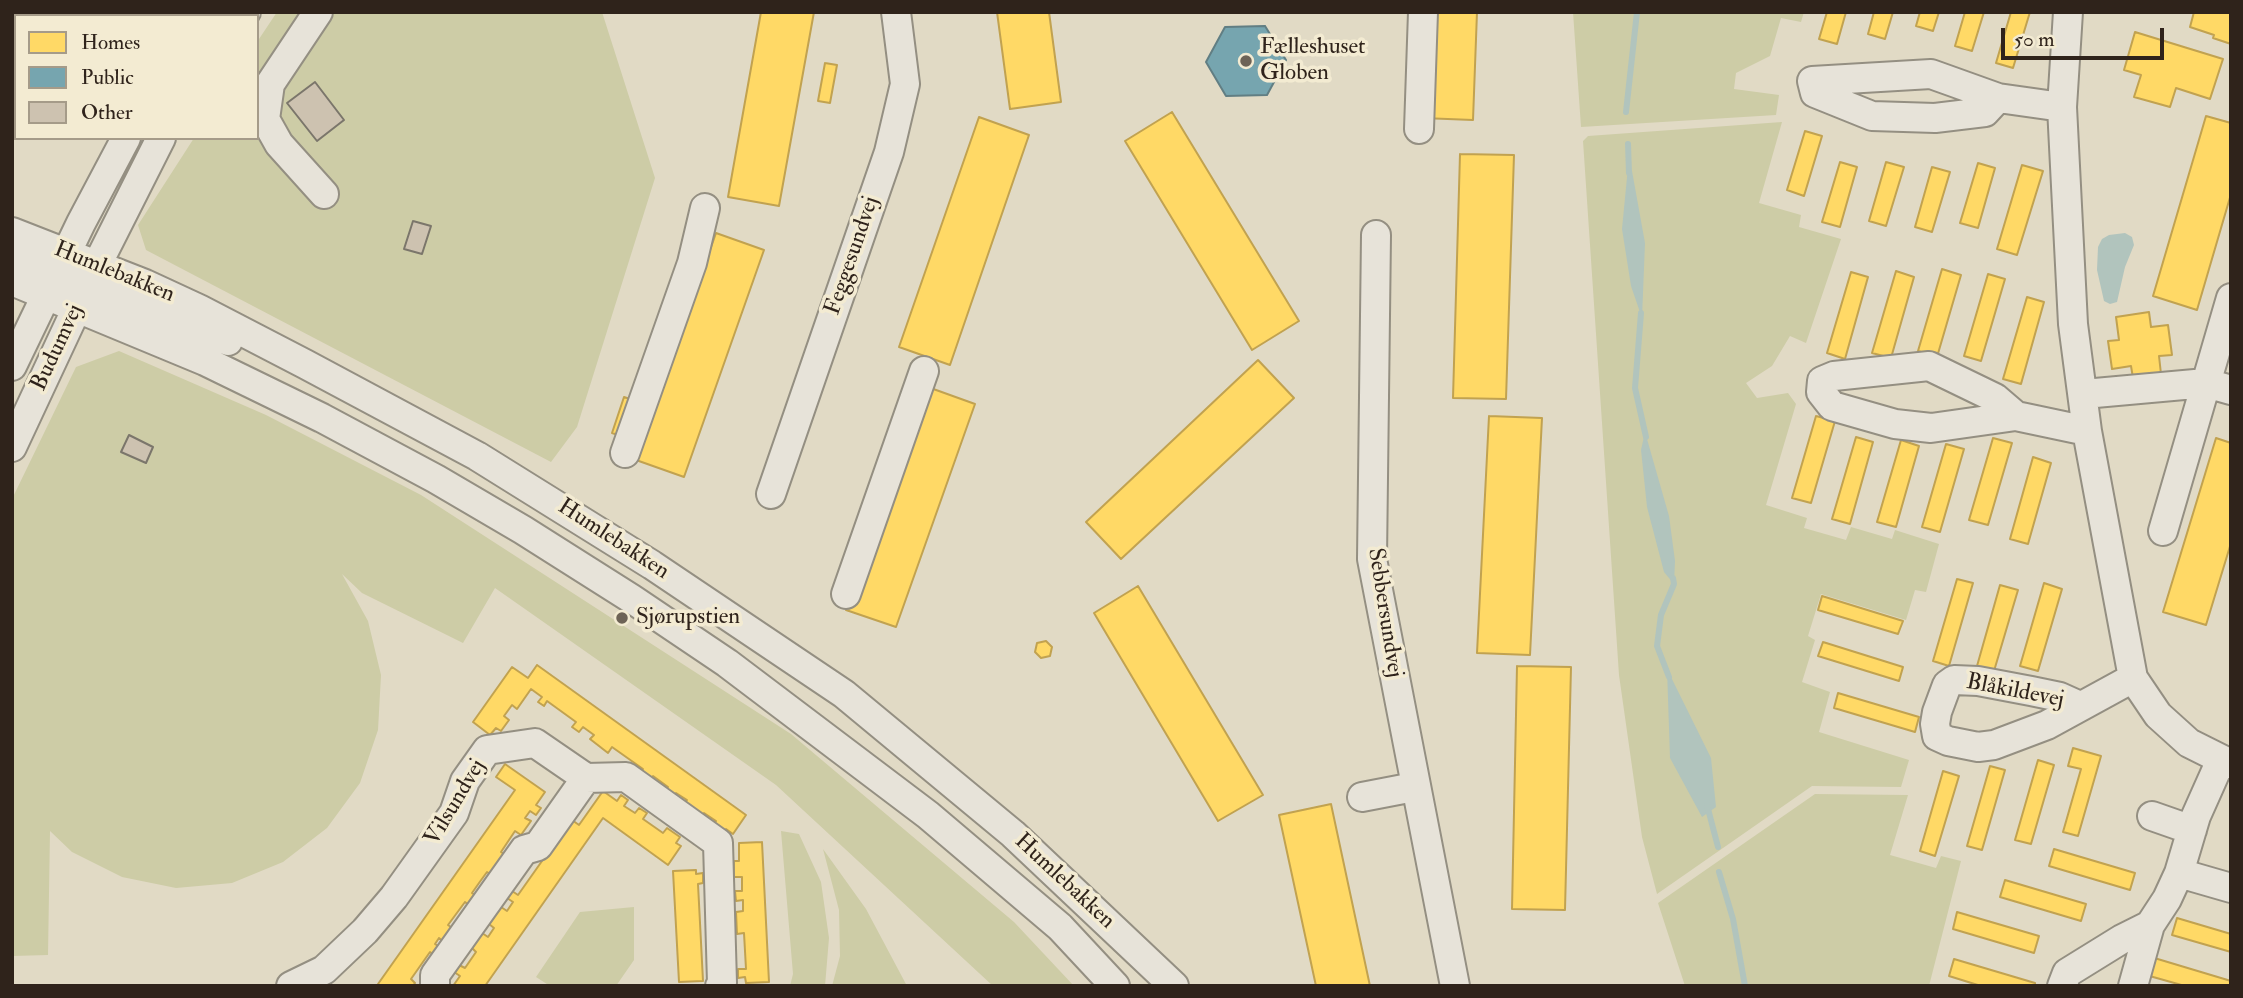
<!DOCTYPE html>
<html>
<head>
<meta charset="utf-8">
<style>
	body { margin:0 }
	#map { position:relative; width:2243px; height:998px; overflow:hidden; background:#e1dac5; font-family:"IM FELL Double Pica",serif }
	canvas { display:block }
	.frame { position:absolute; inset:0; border:14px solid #2f231b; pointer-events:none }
	.legend { position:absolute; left:14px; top:14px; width:245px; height:126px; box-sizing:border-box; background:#f3ebd2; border:2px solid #a59b89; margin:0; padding:9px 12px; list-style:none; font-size:21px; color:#2f231b }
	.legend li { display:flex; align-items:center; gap:14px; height:35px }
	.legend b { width:35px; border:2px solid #a59b89 }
	.scale { position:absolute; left:2001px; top:28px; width:163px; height:32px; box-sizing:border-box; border:4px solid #2f231b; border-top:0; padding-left:9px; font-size:21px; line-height:24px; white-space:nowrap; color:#2f231b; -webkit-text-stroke:5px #f3ebd2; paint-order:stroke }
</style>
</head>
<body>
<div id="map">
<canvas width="2243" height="998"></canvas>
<div class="frame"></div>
<ul class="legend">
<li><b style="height:19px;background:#ffd966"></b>Homes</li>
<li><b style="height:19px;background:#76a5af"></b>Public</li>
<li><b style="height:19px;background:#cdc2b0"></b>Other</li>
</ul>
<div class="scale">50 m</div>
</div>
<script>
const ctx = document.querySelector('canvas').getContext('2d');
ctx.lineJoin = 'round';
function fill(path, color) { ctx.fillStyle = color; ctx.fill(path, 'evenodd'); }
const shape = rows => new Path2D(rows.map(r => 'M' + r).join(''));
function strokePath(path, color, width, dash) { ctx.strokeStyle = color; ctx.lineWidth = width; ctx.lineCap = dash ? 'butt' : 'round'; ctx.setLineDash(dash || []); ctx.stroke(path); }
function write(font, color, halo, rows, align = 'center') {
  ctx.font = font + ' "IM FELL Double Pica",serif'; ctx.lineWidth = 7; ctx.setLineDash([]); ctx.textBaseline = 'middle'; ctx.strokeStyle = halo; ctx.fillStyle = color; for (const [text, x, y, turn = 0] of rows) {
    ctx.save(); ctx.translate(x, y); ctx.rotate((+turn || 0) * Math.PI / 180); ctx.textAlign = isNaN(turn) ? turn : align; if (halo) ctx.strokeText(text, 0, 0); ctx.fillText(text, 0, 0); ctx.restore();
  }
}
const green = shape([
	[277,12,602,12,655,178,577,427,551,462,146,250,138,225,194,138,257,138,257,42],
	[1573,12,1804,12,1801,22,1781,18,1770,56,1736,73,1734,89,1779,95,1776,115,1581,127],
	[1782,122,1759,203,1801,215,1799,227,1841,239,1806,343,1790,336,1772,366,1746,383,1757,398,1788,393,1796,404,1766,505,1807,518,1804,528,1846,540,1851,527,1892,539,1895,530,1939,544,1926,592,1915,590,1906,620,1821,594,1808,636,1815,640,1802,682,1830,692,1819,732,1909,760,1901,787,1812,786,1657,894,1642,837,1619,675,1583,141,1588,136],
	[119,351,266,415,421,495,791,734,1014,922,1074,986,993,986,776,785,495,588,463,643,362,593,342,574,368,621,381,675,378,730,360,783,327,828,283,862,232,883,176,888,122,877,72,852,50,831,48,955,12,956,12,499,76,367],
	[1815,794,1908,795,1890,855,1936,868,1941,856,1961,861,1929,986,1685,986,1658,903],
	[781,831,799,834,821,882,829,938,825,986,790,986,793,974],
	[823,849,866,909,907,986,832,986,840,956,839,910],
	[634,907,634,960,616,986,550,986,536,977,580,912]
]);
const water = shape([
	[1628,167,1632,171,1645,243,1642,318,1631,286,1622,229],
	[2125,233,2132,237,2134,245,2125,267,2117,302,2110,304,2104,301,2097,270,2098,247,2102,239,2109,235],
	[1645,432,1669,516,1675,561,1674,584,1664,572,1647,507,1641,450],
	[1667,669,1711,758,1716,807,1702,817,1670,758]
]);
const homes = shape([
	[761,12,814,12,779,206,728,197,761,12],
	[997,12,1049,12,1061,102,1010,109,997,12],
	[1426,12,1477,12,1473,120,1422,118,1426,12],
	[1827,12,1846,12,1837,44,1819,39,1827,12],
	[1874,12,1893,12,1885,39,1868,34,1874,12],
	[1920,12,1939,12,1933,31,1916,26,1920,12],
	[1965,12,1984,12,1972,51,1955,46,1965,12],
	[2011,12,2030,12,2013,68,1996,63,2011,12],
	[2194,12,2231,12,2231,44,2213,38,2214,35,2190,27,2194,12],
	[2135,32,2223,59,2210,99,2176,88,2170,107,2134,97,2141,75,2124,70,2135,32],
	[825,63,837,65,830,103,818,101,825,63],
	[1172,112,1299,321,1252,350,1125,141,1172,112],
	[2206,116,2231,123,2231,194,2197,310,2153,296,2206,116],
	[979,117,1029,135,950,365,899,347,979,117],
	[1805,131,1822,136,1804,196,1787,190,1805,131],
	[1460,154,1514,155,1506,399,1453,398,1460,154],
	[1840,162,1857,167,1840,227,1822,222,1840,162],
	[1886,162,1904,167,1886,226,1869,221,1886,162],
	[1978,163,1995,168,1978,228,1960,223,1978,163],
	[2022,165,2043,171,2017,255,1997,249,2022,165],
	[1932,167,1950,172,1932,232,1915,227,1932,167],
	[716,233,764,250,684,477,636,460,716,233],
	[1942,269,1961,275,1937,357,1918,351,1942,269],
	[1896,271,1914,277,1891,358,1872,353,1896,271],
	[1851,272,1868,277,1845,359,1827,353,1851,272],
	[1988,274,2005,279,1981,361,1964,356,1988,274],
	[2027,297,2044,302,2021,384,2003,379,2027,297],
	[2149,312,2151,327,2168,325,2172,355,2159,356,2161,374,2133,378,2131,366,2112,369,2108,341,2119,340,2116,317,2149,312],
	[1258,360,1294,398,1121,559,1086,522,1258,360],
	[925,386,975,404,896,627,846,610,925,386],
	[624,397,636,401,624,437,612,433,624,397],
	[1489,416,1542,418,1530,655,1477,653,1489,416],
	[1816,416,1835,421,1811,503,1792,498,1816,416],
	[1856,437,1873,442,1850,524,1832,519,1856,437],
	[1993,438,2012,443,1988,525,1969,520,1993,438],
	[2216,438,2231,443,2231,543,2206,625,2163,612,2216,438],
	[1901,440,1919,446,1896,527,1877,522,1901,440],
	[1946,444,1964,449,1940,532,1922,527,1946,444],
	[2033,457,2051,463,2028,544,2010,539,2033,457],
	[1957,579,1973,583,1949,666,1933,661,1957,579],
	[2044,583,2062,589,2038,671,2020,666,2044,583],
	[2000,585,2018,590,1994,671,1977,666,2000,585],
	[1138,586,1263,795,1218,821,1094,613,1138,586],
	[1822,596,1903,621,1898,634,1818,610,1822,596],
	[1046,641,1052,647,1050,656,1041,658,1035,652,1037,643,1046,641],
	[1823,642,1903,667,1899,681,1818,656,1823,642],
	[537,665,746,815,733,834,726,829,722,835,711,827,716,821,704,813,700,819,682,807,687,800,676,793,672,799,664,793,668,787,653,776,649,782,639,774,643,769,612,747,608,753,590,739,594,735,583,727,579,732,572,727,576,722,547,701,544,706,538,702,542,697,531,689,517,709,512,705,504,716,509,720,501,731,496,728,490,735,473,722,512,667,528,678,537,665],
	[1517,666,1571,667,1565,910,1512,909,1517,666],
	[1838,693,1919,717,1915,732,1834,708,1838,693],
	[2073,748,2101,756,2078,836,2063,832,2081,769,2068,766,2073,748],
	[2038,760,2054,765,2031,844,2015,840,2038,760],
	[505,764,545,792,536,805,541,808,536,815,530,811,525,818,531,821,521,835,515,831,501,852,507,856,493,876,487,872,479,883,472,893,478,896,471,907,465,902,448,925,455,930,445,943,439,938,435,944,441,948,435,956,430,952,411,979,415,983,413,986,381,986,378,984,515,790,496,777,505,764],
	[1990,766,2005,770,1982,850,1967,846,1990,766],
	[1943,771,1959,776,1935,856,1920,851,1943,771],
	[603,791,617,801,621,795,628,800,624,806,635,813,639,808,647,813,643,819,663,833,667,828,680,837,676,843,681,846,668,865,603,818,485,986,453,986,460,976,454,972,459,965,465,968,476,952,472,948,482,933,488,937,494,928,489,924,501,907,507,911,513,902,507,898,512,891,518,895,542,861,537,858,572,820,579,825,603,791],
	[1331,804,1370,986,1316,986,1279,815,1331,804],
	[762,842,769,982,746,983,745,977,738,978,738,969,746,969,744,933,737,934,736,912,743,911,743,900,736,901,735,891,742,891,742,877,734,877,734,861,739,861,739,843,762,842],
	[2054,849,2135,873,2130,890,2049,866,2054,849],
	[696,870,696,874,703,873,703,883,698,884,703,981,679,982,673,871,696,870],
	[2005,880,2086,904,2081,921,2000,897,2005,880],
	[1957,912,2039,936,2034,953,1953,929,1957,912],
	[2177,918,2231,934,2231,952,2172,935,2177,918],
	[2151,957,2231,981,2231,986,2185,986,2146,975,2151,957],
	[1954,959,2035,983,2035,986,1981,986,1949,976,1954,959]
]);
const public = shape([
	[1265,26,1286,60,1267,95,1226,96,1206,62,1225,27,1265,26]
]);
const stream = shape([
	[1626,112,1637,12],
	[1628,144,1629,173],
	[1641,313,1635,388,1646,437],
	[1669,677,1657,646,1661,615,1674,584,1673,578],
	[1707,805,1718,847],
	[1719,872,1733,919,1745,986]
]);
const building = shape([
	[315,82,344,120,317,141,287,103,315,82],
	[413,221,431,226,422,254,404,249,413,221],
	[129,435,153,447,146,463,121,452,129,435]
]);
const minor = shape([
	[318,12,270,84,265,119,279,144,324,194],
	[2068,12,2062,107,2073,324,2087,431,2133,678,2158,715,2189,743,2231,764],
	[204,16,207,12],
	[243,16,246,12],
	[1998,98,1985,112,1935,118,1872,116,1815,93,1812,81,1931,74,1998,98,2062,107],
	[1419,129,1423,12],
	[12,232,145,284,199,309,305,364,477,456,652,565,844,694,1013,834,1174,986],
	[1376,235,1372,559,1455,986],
	[12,257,59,269,77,270],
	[12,281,205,361,322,418,436,479,523,530,632,599,727,663,928,815,1060,927,1115,986],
	[69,286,86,287,228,341],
	[12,366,81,223,126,138],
	[2084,394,2206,383,2231,390],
	[2016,416,1931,428,1895,424,1832,406,1821,392,1822,381,1834,376,1929,366,1995,398,2016,416,2087,431],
	[12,447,97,265,161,138],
	[625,453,692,263,705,208],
	[771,494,889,152,905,84,896,12],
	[2163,531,2231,298],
	[846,594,924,371],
	[2080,706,2060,697,2031,691,1978,681,1954,680,1947,685,1937,712,1935,724,1937,736,1948,741,1978,747,1994,745,2047,725,2133,678],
	[1362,797,1414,787],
	[2152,816,2192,830],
	[2179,873,2231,888],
	[291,986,324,970,365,931,394,897,454,813,465,781,487,750,535,743,586,778],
	[435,986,435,975,524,850,538,846,586,778,626,777,718,843,722,983,720,986],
	[2062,986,2067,973,2122,939,2150,925],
	[2133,986,2150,925,2167,899,2179,873,2196,816,2221,760]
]);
const markers = [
	[1246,61,7,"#6d6356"],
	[622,618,7,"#6d6356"]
];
const poiNames = [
	["Fælleshuset",1260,48],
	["Globen",1260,74],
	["Sjørupstien",636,618]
];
const streetNames = [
	["Feggesundvej",853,256,-71],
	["Humlebakken",114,273,22],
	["Budumvej",58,348,-65],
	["Humlebakken",613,540,33],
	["Sebbersundvej",1384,613,81],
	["Blåkildevej",2015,692,11],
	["Vilsundvej",456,803,-59],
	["Humlebakken",1064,882,43]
];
fill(green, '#cdcca6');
fill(water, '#b1c4bd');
fill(homes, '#ffd966');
strokePath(homes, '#c1a250', 2);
fill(public, '#76a5af');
strokePath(public, '#617e83', 2);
strokePath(stream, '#b1c4bd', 6);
fill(building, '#cdc2b0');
strokePath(building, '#7b766b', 2);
strokePath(minor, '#948f82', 32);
strokePath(minor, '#e7e3d9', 28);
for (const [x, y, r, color] of markers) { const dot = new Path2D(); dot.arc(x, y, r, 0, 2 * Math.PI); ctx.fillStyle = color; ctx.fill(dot); strokePath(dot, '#f3ebd2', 2.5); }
write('23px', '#2f231b', '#f3ebd2', poiNames, 'left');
write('23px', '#2f231b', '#f3ebd2', streetNames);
</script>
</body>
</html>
